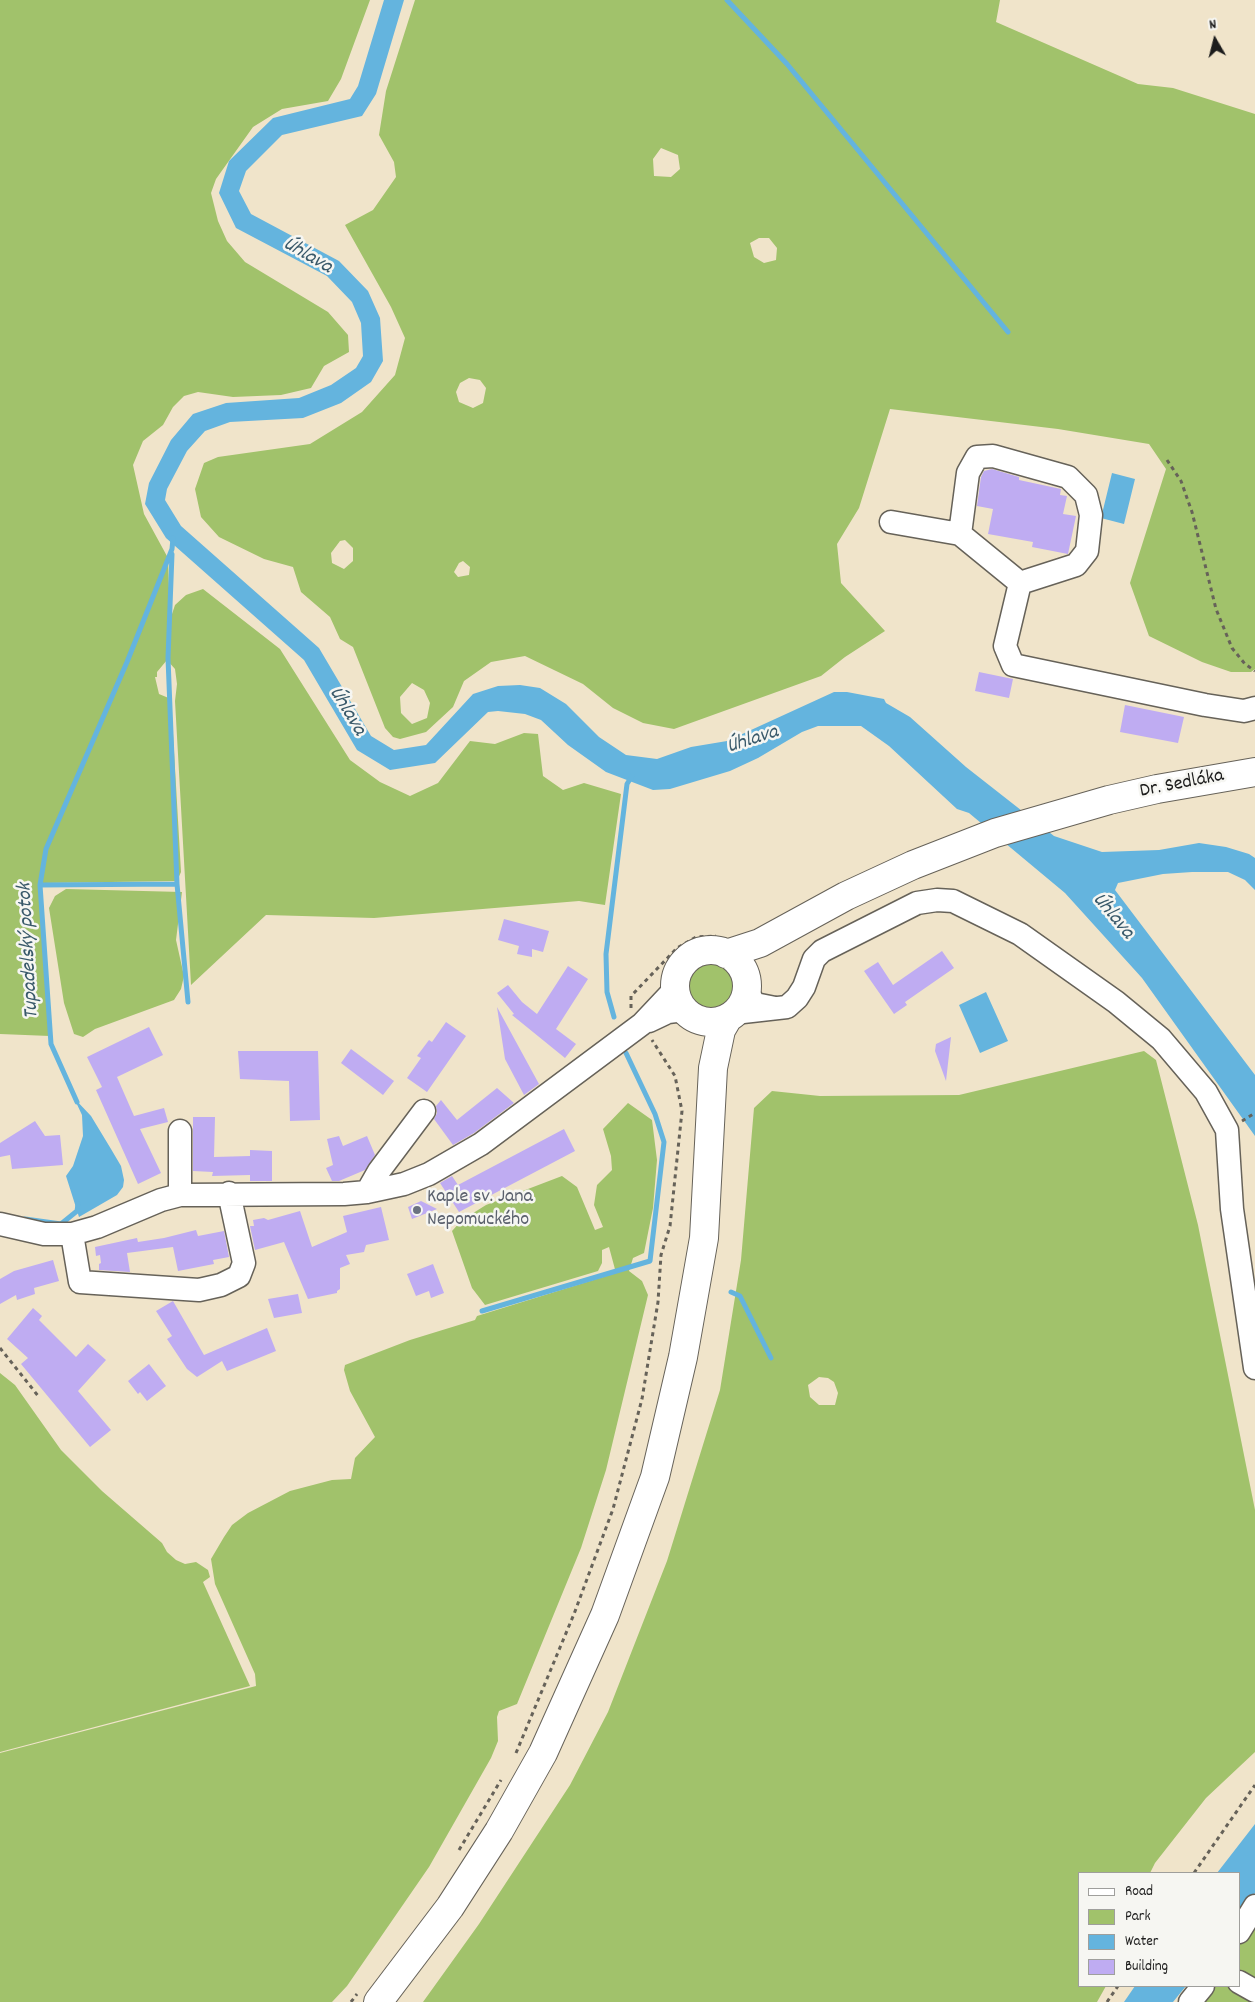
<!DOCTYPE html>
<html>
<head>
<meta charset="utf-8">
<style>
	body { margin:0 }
	#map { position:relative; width:1255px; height:2002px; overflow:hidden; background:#f0e4ca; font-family:Dekko,sans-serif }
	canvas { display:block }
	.legend { position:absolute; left:1078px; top:1872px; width:162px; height:115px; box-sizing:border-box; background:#f6f6f2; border:1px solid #9f9f9c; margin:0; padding:6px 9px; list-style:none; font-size:15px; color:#1c1c1c }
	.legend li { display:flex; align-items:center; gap:10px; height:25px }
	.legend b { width:25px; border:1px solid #9f9f9c }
	.north { position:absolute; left:1190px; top:15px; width:50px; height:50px; -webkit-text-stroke:4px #f6f6f2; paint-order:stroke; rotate:352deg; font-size:14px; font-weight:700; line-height:20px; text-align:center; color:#1c1c1c }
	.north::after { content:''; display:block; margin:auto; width:18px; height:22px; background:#1c1c1c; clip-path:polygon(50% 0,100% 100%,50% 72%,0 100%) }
</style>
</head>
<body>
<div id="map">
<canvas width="1255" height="2002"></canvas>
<ul class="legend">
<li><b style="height:6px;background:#fff"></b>Road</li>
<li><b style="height:14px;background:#a1c26b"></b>Park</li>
<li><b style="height:14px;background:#64b4de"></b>Water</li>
<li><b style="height:14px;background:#bfacf2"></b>Building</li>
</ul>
<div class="north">N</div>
</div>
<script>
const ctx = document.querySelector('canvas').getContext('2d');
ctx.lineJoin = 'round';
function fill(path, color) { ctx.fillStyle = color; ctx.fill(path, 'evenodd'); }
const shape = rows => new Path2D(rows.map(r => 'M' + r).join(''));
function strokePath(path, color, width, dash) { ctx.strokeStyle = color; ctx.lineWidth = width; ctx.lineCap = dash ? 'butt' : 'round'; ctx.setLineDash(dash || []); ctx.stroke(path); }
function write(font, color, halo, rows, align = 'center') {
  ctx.font = font + ' Dekko,sans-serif'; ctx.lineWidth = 5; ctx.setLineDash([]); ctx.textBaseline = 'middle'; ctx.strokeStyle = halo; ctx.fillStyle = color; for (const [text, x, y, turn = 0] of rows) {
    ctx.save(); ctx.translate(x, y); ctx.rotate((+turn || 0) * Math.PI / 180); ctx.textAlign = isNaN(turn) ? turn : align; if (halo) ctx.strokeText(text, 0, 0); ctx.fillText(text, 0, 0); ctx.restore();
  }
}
const green = shape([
	[0,0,370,0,341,79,328,101,282,109,253,127,216,179,211,193,218,221,227,241,245,262,328,312,348,335,349,352,324,366,311,388,281,395,233,397,198,392,184,396,173,407,163,425,143,441,133,465,144,514,168,558,170,620,175,605,186,595,203,589,280,649,350,760,380,782,410,796,438,783,470,741,495,744,524,733,538,734,543,776,563,790,584,783,621,794,605,905,579,901,374,918,266,915,191,985,175,701,177,684,175,669,167,660,157,672,157,677,155,677,159,694,171,699,181,872,177,881,45,883,39,890,50,1036,0,1034],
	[415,0,1000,0,996,22,1138,84,1173,88,1255,114,1255,669,1251,672,1231,672,1202,662,1149,636,1130,583,1166,469,1149,444,1058,429,890,409,859,508,837,544,841,583,885,631,845,657,821,676,674,729,643,723,613,708,583,684,525,656,491,662,464,681,453,707,426,732,400,739,393,737,385,728,353,647,340,639,330,617,301,592,293,567,264,559,219,537,201,517,195,489,204,463,218,457,310,444,362,412,395,375,405,338,391,307,345,225,373,210,396,177,394,162,379,135,386,91],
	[661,148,678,155,680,169,671,177,654,176,653,159],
	[759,238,769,238,777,248,776,260,764,263,754,257,750,243],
	[469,378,480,380,486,388,483,403,473,408,459,402,456,392,460,383],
	[345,540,353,548,353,561,344,569,332,563,331,553,340,541],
	[463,561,470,567,469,575,458,577,454,572,459,563],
	[412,683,424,690,430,703,427,718,412,724,401,713,400,697],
	[66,889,182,892,176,940,184,976,181,989,174,1000,95,1029,83,1037,74,1034,64,1003,49,908,55,896],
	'687 985a23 23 0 1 1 46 0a23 23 0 1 1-46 0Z',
	[1144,1051,1156,1060,1198,1225,1255,1510,1255,1752,1206,1798,1155,1863,1150,1873,1079,1873,1079,1986,1106,1986,1097,2002,423,2002,479,1924,570,1785,608,1712,667,1561,720,1390,741,1260,754,1108,772,1091,820,1096,959,1095],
	[819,1377,828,1378,834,1382,838,1393,835,1405,819,1405,810,1397,808,1385],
	[628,1103,652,1120,657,1160,653,1208,644,1253,633,1258,629,1271,642,1281,648,1295,606,1470,581,1548,517,1704,499,1711,497,1717,498,1741,491,1758,429,1867,347,1986,332,2002,0,2002,0,1753,256,1686,255,1674,215,1584,211,1559,224,1537,232,1525,248,1513,290,1491,332,1480,351,1479,355,1458,375,1437,350,1391,344,1370,345,1365,410,1340,475,1320,477,1316,616,1273,609,1247,602,1250,602,1263,598,1271,485,1305,472,1288,452,1231,462,1220,486,1205,562,1176,577,1187,595,1230,603,1227,594,1205,597,1185,612,1170,611,1156,603,1129],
	[0,1373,15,1385,61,1450,102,1491,162,1543,167,1552,176,1560,185,1564,196,1562,208,1570,210,1577,203,1582,250,1686,0,1752],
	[1255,1906,1255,2002,1190,2002,1203,1986,1239,1986,1239,1932]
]);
const water = shape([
	[384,0,404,0,376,94,362,116,282,135,246,171,239,191,251,214,339,261,368,291,380,318,383,361,371,382,341,403,303,418,230,422,205,431,187,451,167,489,165,500,181,526,319,648,371,736,394,750,426,745,473,694,498,686,520,685,540,688,566,704,599,737,626,755,657,759,691,747,727,741,834,692,847,692,884,699,886,703,910,717,966,767,1054,836,1102,852,1159,850,1199,843,1226,847,1249,854,1255,858,1255,890,1245,880,1228,872,1192,872,1163,874,1118,883,1115,890,1255,1075,1255,1136,1142,978,1065,893,969,813,957,809,889,746,861,726,818,726,802,732,758,758,730,771,670,789,653,790,606,772,568,745,541,720,525,714,498,711,488,712,435,763,390,770,357,750,304,660,166,538,145,504,149,483,171,440,193,414,226,403,299,398,331,385,356,368,363,356,361,323,352,302,327,276,236,228,219,193,229,161,273,118,350,99,358,86],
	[1112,473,1135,479,1124,524,1101,518],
	[986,992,1008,1041,980,1053,959,1005],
	[74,1098,91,1116,111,1149,121,1166,124,1180,123,1187,117,1195,79,1217,66,1176,73,1166,83,1136,82,1115],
	[1255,1824,1255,1893,1239,1916,1239,1873,1217,1873],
	[1135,1986,1186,1986,1173,2002,1124,2002]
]);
const stream = shape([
	[727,0,787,64,1008,332],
	[177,884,188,1002],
	[40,885,177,884,168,658,172,554],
	[614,1017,607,992,606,954,627,784,632,776],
	[77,1102,51,1044,40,885,46,849,127,662,172,549,173,538],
	[25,1219,61,1224,77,1211,78,1204],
	[731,1292,740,1296,771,1358],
	[482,1311,650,1261,664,1142,655,1114,626,1053]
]);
const building = shape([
	[992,469,1019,477,1019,480,1061,489,1060,495,1067,496,1063,514,1076,516,1068,554,1032,547,1033,542,988,534,993,509,977,506,981,477,984,471],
	[979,672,1013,679,1009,698,975,691],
	[1125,705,1184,717,1178,743,1120,732],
	[504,919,549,931,543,952,532,949,532,957,517,954,519,946,498,940],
	[942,951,954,968,905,1002,907,1005,894,1014,864,971,878,962,893,985],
	[568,966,588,979,556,1029,576,1044,565,1058,512,1015,514,1014,497,993,508,985,522,1002,537,1014],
	[497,1007,539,1084,524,1095,505,1059],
	[446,1022,466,1036,427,1092,407,1078,421,1058,417,1056,429,1040,432,1042],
	[149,1027,163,1055,117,1077,134,1116,164,1108,168,1122,140,1129,161,1173,138,1184,96,1090,102,1087,87,1057],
	[951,1037,946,1081,935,1051,936,1044],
	[351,1049,394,1081,383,1095,341,1063],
	[238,1051,318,1051,320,1120,290,1121,289,1081,240,1079],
	[497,1088,514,1103,474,1133,453,1145,434,1119,437,1113,436,1106,441,1100,457,1120],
	[193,1117,215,1117,214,1157,250,1156,250,1150,272,1151,272,1181,250,1181,250,1175,212,1176,213,1172,193,1171],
	[35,1121,45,1136,60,1135,63,1165,12,1169,10,1155,0,1157,0,1143],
	[564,1129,575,1151,459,1212,440,1183,452,1176,458,1185],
	[339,1136,343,1146,367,1136,375,1155,365,1170,339,1181,332,1181,326,1168,333,1165,327,1139],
	[421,1201,437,1209,412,1219,408,1207],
	[381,1207,389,1240,366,1245,364,1252,346,1255,350,1264,340,1268,340,1289,337,1291,337,1293,308,1299,284,1242,255,1250,250,1226,254,1226,253,1220,264,1218,268,1220,300,1211,312,1247,347,1232,343,1216],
	[196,1230,198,1236,224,1231,229,1257,213,1260,214,1264,178,1271,173,1247,127,1253,130,1272,99,1270,99,1264,101,1263,100,1255,96,1256,95,1247,137,1238,138,1242,164,1238],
	[53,1260,59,1281,34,1288,35,1294,17,1300,16,1295,0,1304,0,1279,14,1271],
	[433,1264,444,1293,431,1298,429,1291,416,1296,407,1274],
	[298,1294,302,1313,274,1318,268,1299],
	[173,1301,204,1355,267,1328,276,1351,227,1371,222,1361,197,1377,187,1369,167,1339,172,1336,156,1311],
	[33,1308,42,1316,39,1320,76,1357,88,1344,106,1360,78,1391,111,1430,90,1447,21,1364,28,1358,7,1339],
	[149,1364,166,1386,147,1401,140,1392,138,1394,128,1381]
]);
const path = shape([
	[1167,460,1181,481,1192,512,1216,609,1232,648,1245,664,1255,671],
	[631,1008,631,996,677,948,696,937,716,936],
	[1242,1121,1255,1113],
	[0,1348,39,1397],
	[516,1753,574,1614,613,1509,642,1399,658,1302,661,1255,670,1226,682,1111,675,1076,652,1040],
	[459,1850,501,1780],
	[1194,1873,1255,1785],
	[351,2002,357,1994],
	[1107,2002,1118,1986]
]);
const minor = shape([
	[891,522,960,534,968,473,977,457,993,456,1068,477,1086,495,1091,515,1087,551,1076,565,1020,583,1005,646,1013,665,1205,705,1244,711,1255,708],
	[960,534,1020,583],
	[746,991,755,1004,775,1008],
	[734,1013,787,1007,797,998,804,987,814,959,822,951,917,903,937,900,953,901,1020,934,1116,1002,1161,1039,1206,1092,1227,1130,1232,1209,1255,1368],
	[649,1021,668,1012,684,1010],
	[180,1131,180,1195],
	[367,1192,379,1171,424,1111],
	[0,1224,44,1234,72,1234,97,1227,161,1200,180,1195,344,1194,367,1192,404,1184,429,1174,481,1144,642,1024,675,989],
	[72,1234,80,1282,199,1290,221,1285,239,1276,244,1263,229,1193],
	[1239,1932,1255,1906],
	[1239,1982,1255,1991],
	[1190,2002,1203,1986]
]);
const major = shape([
	'675 986a36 36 0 1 1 72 0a36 36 0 1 1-72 0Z',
	[726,954,760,943,846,896,913,865,995,833,1109,800,1157,789,1255,772],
	[378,2002,450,1907,499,1831,543,1753,605,1615,655,1477,683,1357,704,1238,713,1068,721,1030,728,1018]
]);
const markers = [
	[417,1210,5,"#6b7280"]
];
const streetNames = [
	["Dr. Sedláka",1182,785,-11]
];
const worshipNames = [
	["Kaple sv. Jana",427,1198],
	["Nepomuckého",427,1221]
];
const waterNames = [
	["Úhlava",307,257,30],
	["Úhlava",346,712,59],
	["Úhlava",753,741,-18],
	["Úhlava",1112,917,50],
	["Tupadelský potok",30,951,-93]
];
fill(green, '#a1c26b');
fill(water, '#64b4de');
strokePath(stream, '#64b4de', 5);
fill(building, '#bfacf2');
strokePath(minor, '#666259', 25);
strokePath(major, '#666259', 30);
strokePath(path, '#666259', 3, [4, 4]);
strokePath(minor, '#fff', 22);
strokePath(major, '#fff', 28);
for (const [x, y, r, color] of markers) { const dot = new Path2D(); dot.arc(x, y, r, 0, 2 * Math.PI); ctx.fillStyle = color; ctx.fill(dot); strokePath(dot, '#f6f6f2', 2); }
write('20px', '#1c1c1c', '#f6f6f2', streetNames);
write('20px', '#5b616d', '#f6f6f2', worshipNames, 'left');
write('italic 21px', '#39596a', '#f6f6f2', waterNames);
</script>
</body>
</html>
